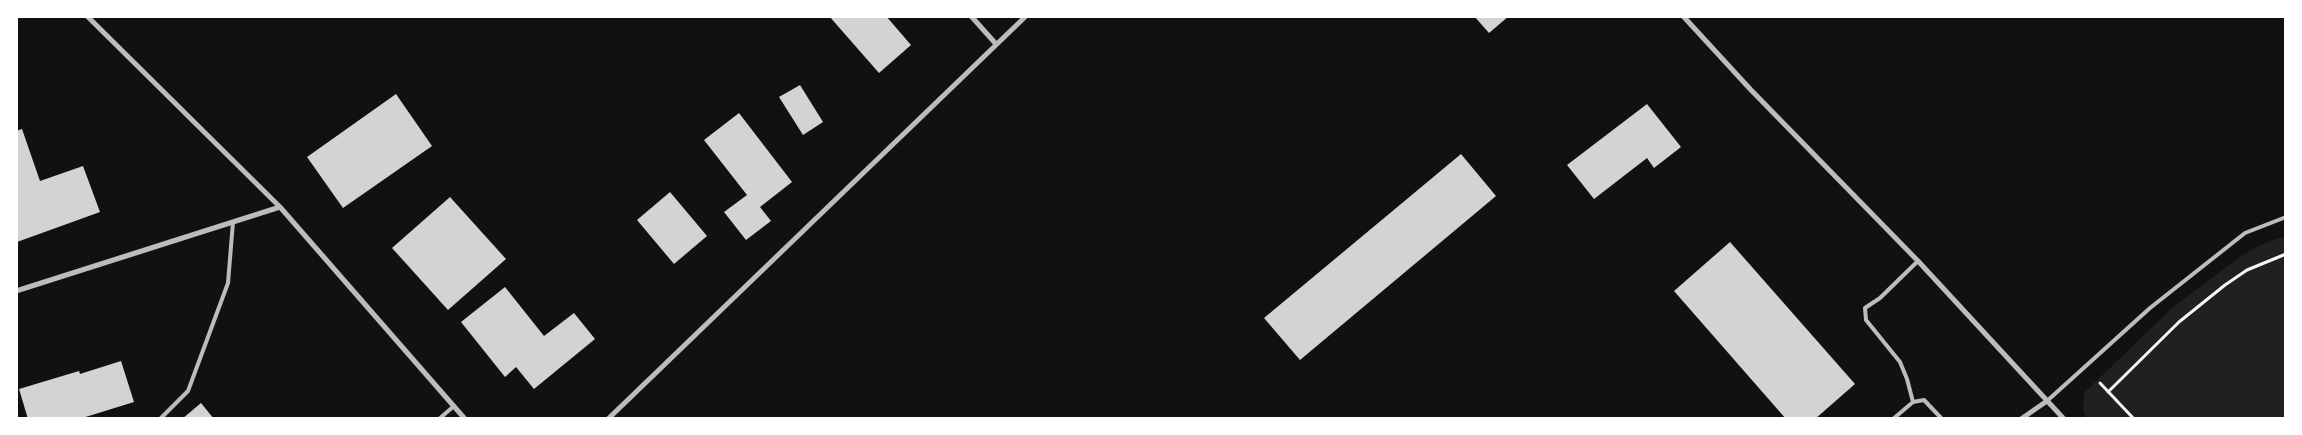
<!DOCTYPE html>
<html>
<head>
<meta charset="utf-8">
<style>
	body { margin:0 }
	#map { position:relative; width:2302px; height:435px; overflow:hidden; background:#111; font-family:"Nunito Sans",sans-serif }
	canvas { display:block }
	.frame { position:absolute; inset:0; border:18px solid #fff; pointer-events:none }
</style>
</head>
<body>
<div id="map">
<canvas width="2302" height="435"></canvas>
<div class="frame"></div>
</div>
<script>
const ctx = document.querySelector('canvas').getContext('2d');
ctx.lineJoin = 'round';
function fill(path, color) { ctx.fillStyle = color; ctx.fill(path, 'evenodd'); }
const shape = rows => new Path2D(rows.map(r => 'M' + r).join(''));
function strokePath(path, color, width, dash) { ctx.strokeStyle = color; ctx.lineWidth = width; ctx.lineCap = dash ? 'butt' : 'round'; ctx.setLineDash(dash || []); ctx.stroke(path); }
const green = shape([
	[2286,236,2286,419,2087,419,2083,411,2084,393,2172,308,2241,256,2265,243]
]);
const building = shape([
	[829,16,886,16,911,45,879,73],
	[1474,16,1509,16,1489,33],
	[800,85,823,122,803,135,779,97],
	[396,94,432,146,343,208,307,157],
	[1647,104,1681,147,1654,168,1647,158,1594,199,1567,165],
	[739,113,792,182,760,207,771,221,746,240,724,212,747,195,704,140],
	[22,129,40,181,83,166,100,212,17,242,16,131],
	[1461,154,1496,196,1300,360,1264,318],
	[670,192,707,236,674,264,637,220],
	[450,197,506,259,448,310,392,248],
	[1730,242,1855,384,1815,419,1786,419,1674,291],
	[505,287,544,336,574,313,595,339,534,389,516,367,505,377,461,322],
	[121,361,134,402,79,419,28,419,19,389,79,371,80,374],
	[201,403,214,419,182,419]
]);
const path = shape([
	[2100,383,2134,419],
	[2108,392,2179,322,2225,285,2247,270,2286,254]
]);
const service = shape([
	[2047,401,2150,308,2245,233,2286,217],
	[1913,402,1907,379,1900,362,1866,320,1865,308,1880,298,1918,261],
	[160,419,188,391,228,283,233,222],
	[439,419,454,406],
	[1893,419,1913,402,1924,400,1942,419]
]);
const minor = shape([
	[87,16,280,207,465,419],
	[971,16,996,44],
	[1683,16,1751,90,1918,261,2064,419],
	[16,291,280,207],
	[608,419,1026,16],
	[2021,419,2047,401]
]);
fill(green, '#202020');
fill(building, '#d3d3d3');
strokePath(path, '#f5f5f5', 3);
strokePath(service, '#bcbcbc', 4);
strokePath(minor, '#bcbcbc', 5);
</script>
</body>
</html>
